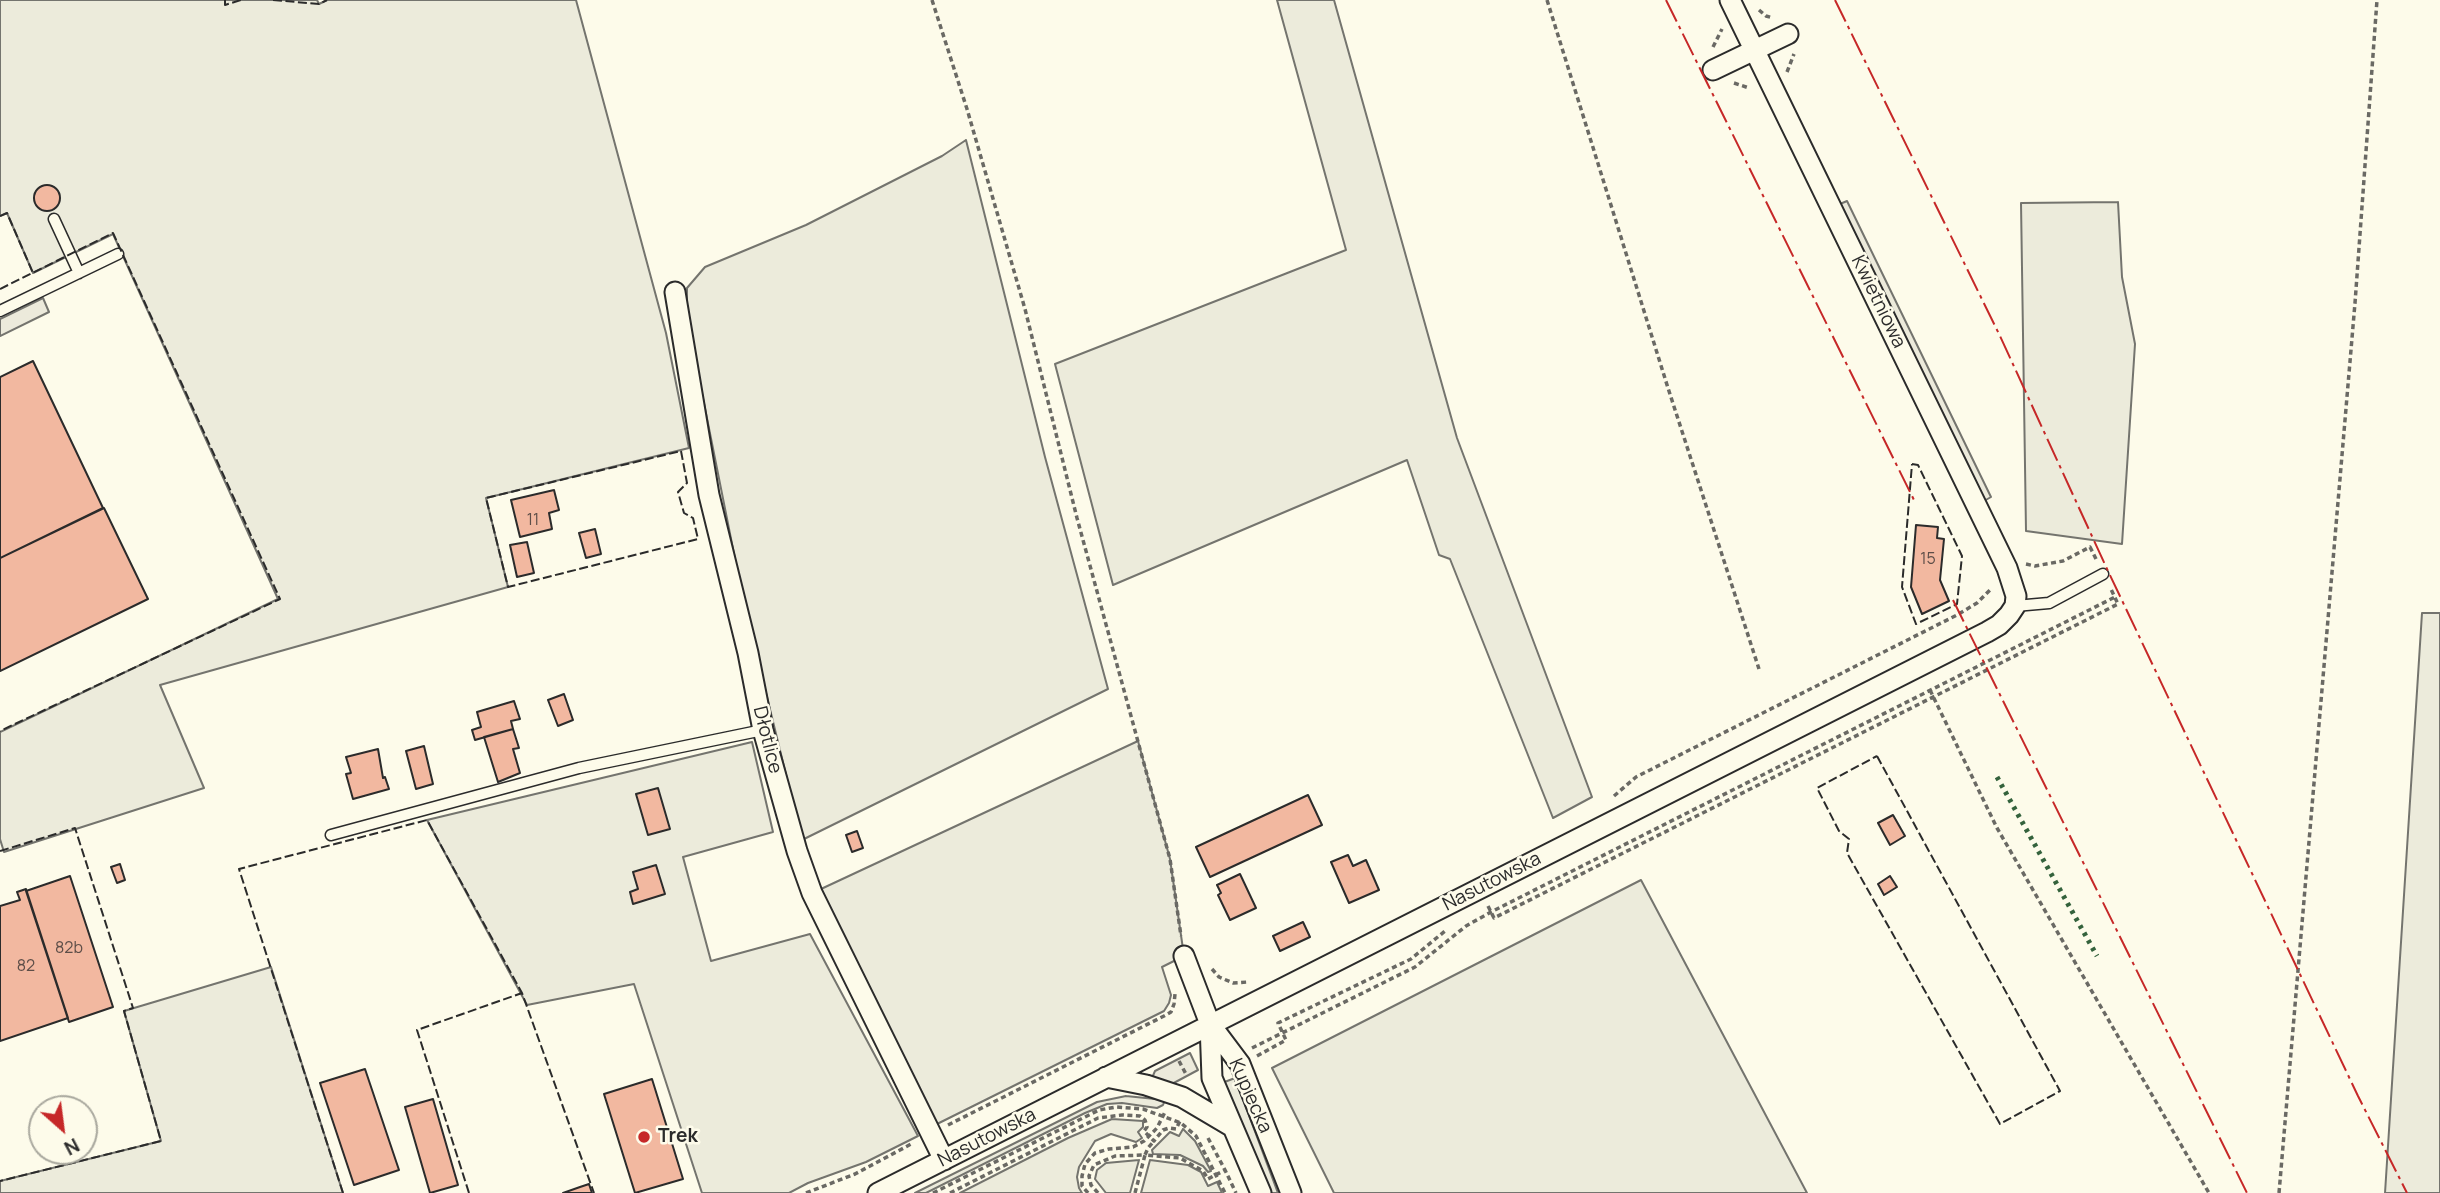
<!DOCTYPE html>
<html>
<head>
<meta charset="utf-8">
<style>
	body { margin:0 }
	#map { position:relative; width:2440px; height:1193px; overflow:hidden; background:#fdfbea; font-family:Manrope,sans-serif }
	canvas { display:block }
	.north { position:absolute; left:28px; top:1095px; width:70px; height:70px; box-sizing:border-box; background:#fdfbea; border:2px solid #a9a89e; border-radius:50%; rotate:152deg; font-size:19px; font-weight:700; line-height:28px; text-align:center; color:#2b2b2b }
	.north::after { content:''; display:block; margin:auto; width:24px; height:32px; background:#c62828; clip-path:polygon(50% 0,100% 100%,50% 72%,0 100%) }
</style>
</head>
<body>
<div id="map">
<canvas width="2440" height="1193"></canvas>
<div class="north">N</div>
</div>
<script>
const ctx = document.querySelector('canvas').getContext('2d');
ctx.lineJoin = 'round';
function fill(path, color) { ctx.fillStyle = color; ctx.fill(path, 'evenodd'); }
const shape = rows => new Path2D(rows.map(r => 'M' + r).join(''));
function strokePath(path, color, width, dash) { ctx.strokeStyle = color; ctx.lineWidth = width; ctx.lineCap = dash ? 'butt' : 'round'; ctx.setLineDash(dash || []); ctx.stroke(path); }
function write(font, color, halo, rows, align = 'center') {
  ctx.font = font + ' Manrope,sans-serif'; ctx.lineWidth = 5; ctx.setLineDash([]); ctx.textBaseline = 'middle'; ctx.strokeStyle = halo; ctx.fillStyle = color; for (const [text, x, y, turn = 0] of rows) {
    ctx.save(); ctx.translate(x, y); ctx.rotate((+turn || 0) * Math.PI / 180); ctx.textAlign = isNaN(turn) ? turn : align; if (halo) ctx.strokeText(text, 0, 0); ctx.fillText(text, 0, 0); ctx.restore();
  }
}
const green = shape([
	[0,0,317,0,319,4,327,0,576,0,666,333,689,448,486,498,508,587,160,685,204,788,4,852,0,839,0,732,278,599,113,234,33,273,7,213,0,216,0,0],
	[1277,0,1334,0,1457,438,1592,797,1553,818,1450,559,1439,555,1407,460,1113,585,1055,364,1346,250,1277,0],
	[966,140,1045,457,1108,689,802,840,743,599,687,318,687,288,705,267,806,225,942,156,966,140],
	[2118,202,2122,277,2135,344,2122,544,2026,531,2021,203,2118,202],
	[2422,613,2440,613,2440,1193,2385,1193,2422,613],
	[1138,741,1170,859,1184,956,1162,967,1171,995,1169,1003,1164,1011,929,1128,821,889,1138,741],
	[752,742,773,832,683,857,711,961,810,934,918,1136,866,1162,808,1183,789,1193,702,1193,634,984,527,1005,427,820,752,742],
	[1641,880,1807,1193,1334,1193,1272,1068,1641,880],
	[271,967,343,1193,0,1193,0,1181,161,1141,124,1011,271,967],
	[1235,1078,1278,1193,1270,1193,1222,1083,1235,1078],
	[1126,1096,1165,1100,1163,1105,1157,1108,1122,1103,1107,1104,1085,1113,926,1193,915,1193,1097,1102,1126,1096],
	[1112,1119,1143,1121,1143,1127,1138,1132,1142,1138,1136,1142,1111,1134,1095,1141,1079,1167,1077,1177,1079,1188,1082,1193,960,1193,1068,1138,1112,1119],
	[1183,1129,1195,1141,1211,1171,1208,1172,1203,1166,1180,1155,1153,1154,1152,1150,1170,1132,1179,1136,1183,1129],
	[1139,1160,1130,1193,1106,1193,1095,1179,1097,1170,1106,1163,1139,1160],
	[1150,1160,1188,1165,1201,1172,1208,1186,1217,1182,1222,1193,1141,1193,1150,1160]
]);
const parking = shape([
	[1847,201,1991,497,1984,501,1840,204,1847,201],
	[43,298,49,312,0,336,0,319,43,298],
	[1190,1053,1198,1070,1170,1085,1152,1078,1155,1071,1190,1053]
]);
const building = shape([
	'34 198a13 13 0 1 1 26 0a13 13 0 1 1-26 0Z',
	[33,361,103,508,0,558,0,377,33,361],
	[554,490,559,510,549,513,552,529,520,537,511,500,554,490],
	[104,508,148,599,0,671,0,558,104,508],
	[1916,525,1938,527,1937,538,1944,539,1940,580,1949,601,1922,614,1911,587,1916,525],
	[595,529,601,554,586,558,579,533,595,529],
	[527,542,534,573,517,577,510,545,527,542],
	[564,694,573,720,558,726,548,700,564,694],
	[514,701,520,719,511,721,513,729,475,740,472,730,481,727,477,712,514,701],
	[513,729,519,748,513,749,520,773,498,782,484,737,513,729],
	[424,746,433,784,416,789,406,751,424,746],
	[378,749,383,778,385,777,389,789,353,799,346,774,351,773,346,757,378,749],
	[658,788,670,829,648,835,636,794,658,788],
	[1308,795,1322,825,1210,877,1196,847,1308,795],
	[1893,815,1905,836,1890,845,1878,823,1893,815],
	[857,831,863,848,852,852,846,835,857,831],
	[1348,855,1353,866,1366,860,1379,890,1349,903,1331,862,1348,855],
	[120,864,125,880,117,883,111,867,120,864],
	[656,865,665,894,633,904,630,892,638,889,633,872,656,865],
	[1240,874,1256,908,1230,920,1218,895,1221,893,1217,885,1240,874],
	[70,876,113,1007,69,1022,26,891,70,876],
	[1890,876,1897,887,1884,895,1878,884,1890,876],
	[26,889,68,1018,0,1041,0,906,20,900,17,892,26,889],
	[1303,922,1310,937,1280,951,1273,936,1303,922],
	[365,1069,399,1170,354,1185,320,1083,365,1069],
	[652,1079,683,1179,635,1193,604,1094,652,1079],
	[433,1099,458,1185,430,1193,405,1107,433,1099],
	[589,1184,592,1193,563,1193,580,1187,589,1184]
]);
const path = shape([
	[932,0,967,109,1025,309,1077,518,1170,859,1181,936],
	[1547,0,1668,388,1759,669],
	[1759,10,1766,16,1773,18],
	[1713,47,1722,29],
	[1787,72,1794,54],
	[1734,83,1749,88],
	[2026,564,2035,566,2063,561,2090,547,2097,561],
	[1930,690,1997,828,2209,1193],
	[1614,796,1636,777,1957,615,1977,603,1992,588],
	[1488,906,1494,918,2118,604,2110,587],
	[1212,969,1219,977,1233,983,1248,982],
	[1252,1048,1415,967,1466,926,1491,912,2115,597],
	[1257,1056,1286,1040,1278,1023,1411,959,1445,931],
	[1179,1061,1187,1076],
	[948,1125,1164,1016,1171,1012,1174,1004,1175,994],
	[1208,1138,1225,1170],
	[806,1193,855,1174,913,1143],
	[933,1193,1099,1110,1116,1107,1143,1109,1181,1123,1196,1136,1225,1193],
	[950,1193,1098,1118,1122,1115,1140,1116,1145,1120,1147,1127,1144,1131,1154,1141,1163,1130,1169,1128,1176,1129,1181,1119],
	[1088,1193,1082,1186,1082,1176,1085,1164,1095,1153,1109,1149,1133,1147,1144,1141,1157,1128,1165,1112],
	[1098,1193,1091,1185,1089,1176,1094,1165,1115,1156,1145,1155,1148,1148,1154,1141],
	[1135,1193,1145,1155,1180,1158,1203,1171,1208,1179,1225,1170,1236,1193],
	[2279,1193,2355,303,2377,0]
]);
const lane = shape([
	[54,219,79,273],
	[0,311,118,254],
	[2015,606,2049,603,2103,574],
	[331,835,579,768,763,730]
]);
const street = shape([
	[1713,70,1788,34],
	[675,292,709,495,748,653,763,730,797,851,812,893,944,1160],
	[1184,956,1210,1024,1240,1064,1291,1193],
	[1210,1024,1212,1078,1261,1193],
	[1106,1077,1146,1085,1182,1097,1231,1126],
	[878,1193,1987,632,1999,625,2009,615,2015,606,2016,596,2007,568,1730,0]
]);
const hedge = shape([
	[1997,777,2097,956]
]);
const fence = shape([
	[225,0,225,5,241,0],
	[273,0,319,4,327,0],
	[0,216,7,213,33,273],
	[0,289,113,233,280,599,0,731],
	[681,451,687,483,678,492,684,513,693,518,698,539,508,587,486,498,681,451],
	[1912,464,1918,465,1962,556,1957,604,1916,624,1902,587,1912,464],
	[1877,756,2060,1091,2000,1124,1847,853,1849,839,1839,831,1817,788,1877,756],
	[0,851,75,828,133,1008,124,1011,161,1141,0,1181],
	[343,1193,239,869,427,820,522,993,594,1193],
	[469,1193,417,1030,522,993]
]);
const power = shape([
	[1666,0,1914,500],
	[1835,0,2000,336,2108,571,2358,1096,2407,1193],
	[1953,600,2247,1193]
]);
const markers = [
	[644,1137,7,"#c62828"]
];
const numberNames = [
	["11",533,521],
	["15",1928,560],
	["82b",69,949],
	["82",26,967]
];
const streetNames = [
	["Kwietniowa",1878,302,64],
	["Dłotlice",767,740,76],
	["Nasutowska",1492,882,-27],
	["Kupiecka",1250,1096,66],
	["Nasutowska",987,1138,-27]
];
const poiNames = [
	["Trek",658,1137]
];
fill(green, '#ecebdb');
strokePath(green, '#74746e', 2);
fill(parking, '#eceadb');
strokePath(parking, '#74746e', 2);
fill(building, '#f2b8a0');
strokePath(building, '#2b2b2b', 2);
strokePath(lane, '#2b2b2b', 13);
strokePath(street, '#2b2b2b', 23);
strokePath(path, '#6a6964', 3.5, [5, 3.5]);
strokePath(lane, '#fdfbea', 10);
strokePath(street, '#fdfbea', 19);
strokePath(hedge, '#34623c', 5, [3.5, 5]);
strokePath(fence, '#2b2b2b', 2, [9, 3.5]);
strokePath(power, '#c62828', 2, [24, 5, 3.5, 5]);
for (const [x, y, r, color] of markers) { const dot = new Path2D(); dot.arc(x, y, r, 0, 2 * Math.PI); ctx.fillStyle = color; ctx.fill(dot); strokePath(dot, '#fdfbea', 2.5); }
write('16px', '#5d4e48', null, numberNames);
write('19px', '#2b2b2b', '#fdfbea', streetNames);
write('bold 19px', '#2b2b2b', '#fdfbea', poiNames, 'left');
</script>
</body>
</html>
